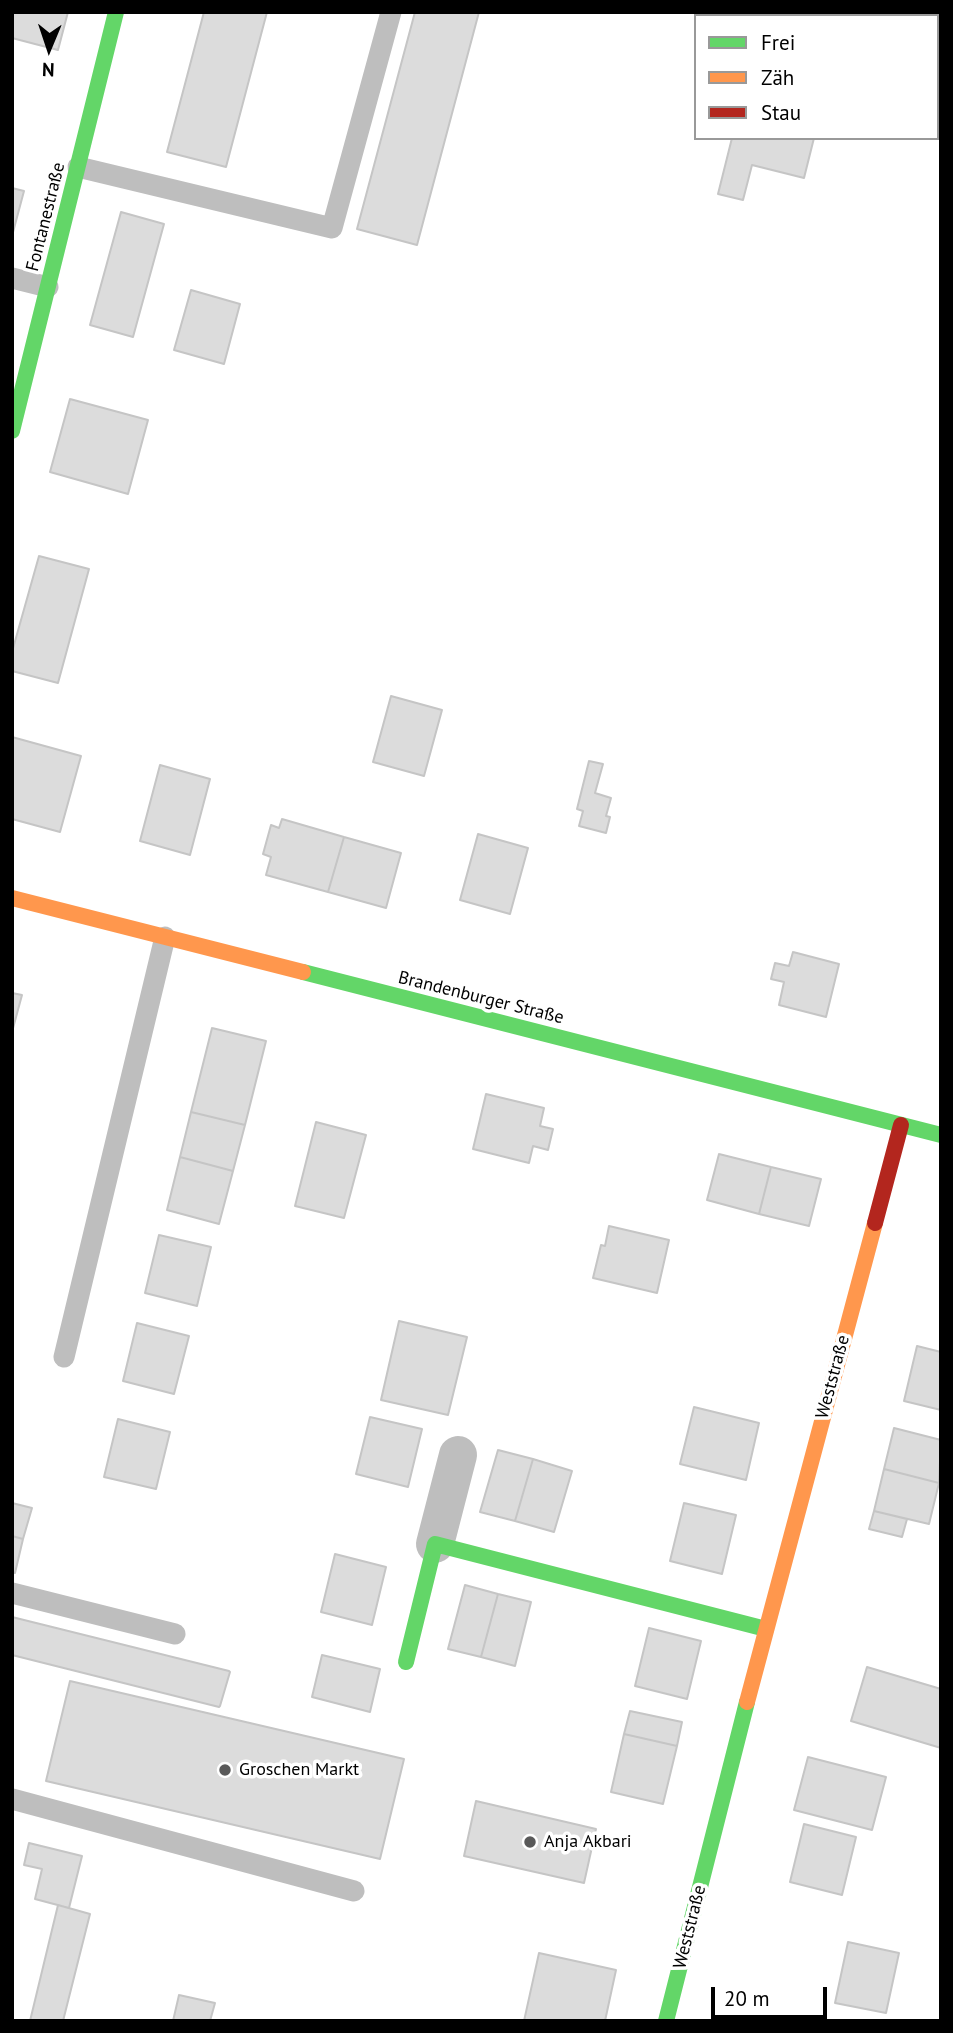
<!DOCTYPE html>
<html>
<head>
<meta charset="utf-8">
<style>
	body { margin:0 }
	#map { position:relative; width:953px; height:2033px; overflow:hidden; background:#fff; font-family:"PT Sans",sans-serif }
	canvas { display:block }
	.frame { position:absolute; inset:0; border:14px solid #000; pointer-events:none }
	.legend { position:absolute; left:694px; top:14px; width:245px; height:126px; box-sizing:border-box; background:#fff; border:2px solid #999; margin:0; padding:9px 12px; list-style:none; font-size:21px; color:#000 }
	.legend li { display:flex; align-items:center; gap:14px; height:35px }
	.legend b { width:35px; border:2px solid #999 }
	.north { position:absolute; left:14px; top:14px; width:70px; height:70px; -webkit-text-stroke:5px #fff; paint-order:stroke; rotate:182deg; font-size:19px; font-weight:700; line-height:28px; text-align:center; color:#000 }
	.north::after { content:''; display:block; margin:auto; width:24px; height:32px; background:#000; clip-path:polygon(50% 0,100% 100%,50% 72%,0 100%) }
	.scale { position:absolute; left:711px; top:1987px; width:116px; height:32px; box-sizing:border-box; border:4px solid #000; border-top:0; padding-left:9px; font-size:21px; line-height:24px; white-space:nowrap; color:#000; -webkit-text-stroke:5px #fff; paint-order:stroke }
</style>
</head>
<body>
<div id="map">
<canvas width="953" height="2033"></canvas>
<div class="frame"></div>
<ul class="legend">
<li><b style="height:9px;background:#63d668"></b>Frei</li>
<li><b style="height:9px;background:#ff974d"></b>Zäh</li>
<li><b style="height:9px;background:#b3261e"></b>Stau</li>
</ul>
<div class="north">N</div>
<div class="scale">20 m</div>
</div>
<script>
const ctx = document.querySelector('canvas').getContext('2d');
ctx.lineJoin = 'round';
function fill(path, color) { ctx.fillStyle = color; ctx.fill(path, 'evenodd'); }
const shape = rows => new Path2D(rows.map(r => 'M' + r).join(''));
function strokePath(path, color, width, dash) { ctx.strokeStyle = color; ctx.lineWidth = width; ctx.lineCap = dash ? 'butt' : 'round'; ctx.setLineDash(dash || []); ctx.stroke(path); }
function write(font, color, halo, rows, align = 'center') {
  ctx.font = font + ' "PT Sans",sans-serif'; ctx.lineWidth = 7; ctx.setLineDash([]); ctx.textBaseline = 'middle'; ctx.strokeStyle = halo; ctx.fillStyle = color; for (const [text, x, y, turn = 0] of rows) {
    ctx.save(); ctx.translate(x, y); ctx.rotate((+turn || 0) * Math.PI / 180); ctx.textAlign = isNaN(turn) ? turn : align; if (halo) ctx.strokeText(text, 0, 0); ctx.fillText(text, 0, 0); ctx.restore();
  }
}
const building = shape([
	[12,12,68,12,58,50,12,38,12,12],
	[204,12,267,12,226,167,167,152,204,12],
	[415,12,479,12,417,245,357,229,415,12],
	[941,45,941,106,937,107,937,46,941,45],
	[732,138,814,138,804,178,752,165,743,200,718,194,732,138],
	[12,188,24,191,12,236,12,188],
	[121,212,164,224,133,337,90,325,121,212],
	[191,290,240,304,224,364,174,350,191,290],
	[70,399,148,420,128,494,50,472,70,399],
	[39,556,89,569,58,683,12,671,12,652,39,556],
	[391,696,442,710,424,776,373,762,391,696],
	[12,737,81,756,60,832,12,819,12,737],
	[589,761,603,764,595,793,611,798,606,816,610,817,606,833,579,826,583,811,577,809,589,761],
	[160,765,210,779,190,855,140,841,160,765],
	[282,819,344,837,328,892,266,875,271,857,263,854,271,825,279,828,282,819],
	[478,834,528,848,510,914,460,900,478,834],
	[344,837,401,853,386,908,328,892,344,837],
	[793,952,839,964,826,1017,779,1005,784,982,771,979,775,963,789,966,793,952],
	[12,993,22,995,12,1032,12,993],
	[212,1028,266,1041,245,1125,191,1112,212,1028],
	[486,1094,544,1108,540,1126,553,1129,548,1150,533,1146,529,1163,473,1149,486,1094],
	[191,1112,245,1125,233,1171,180,1157,191,1112],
	[316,1122,366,1135,344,1218,295,1206,316,1122],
	[719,1154,771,1167,759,1214,707,1200,719,1154],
	[180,1157,233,1171,219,1224,167,1210,180,1157],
	[771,1167,821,1179,809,1226,759,1214,771,1167],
	[609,1226,669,1240,657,1293,593,1278,601,1245,605,1246,609,1226],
	[159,1235,211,1247,197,1306,145,1293,159,1235],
	[399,1321,467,1337,448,1415,381,1400,399,1321],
	[137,1323,189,1336,174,1394,123,1381,137,1323],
	[917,1346,941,1352,941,1410,904,1401,917,1346],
	[694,1407,759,1423,746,1480,680,1464,694,1407],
	[370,1417,422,1429,408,1487,356,1474,370,1417],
	[118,1419,170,1432,156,1489,104,1477,118,1419],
	[894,1428,941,1440,939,1483,884,1469,894,1428],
	[498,1450,533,1459,515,1521,480,1512,498,1450],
	[533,1459,572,1471,554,1532,515,1521,533,1459],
	[884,1469,939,1483,929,1524,874,1511,884,1469],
	[12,1503,32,1508,23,1539,12,1536,12,1503],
	[684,1503,736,1515,722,1574,670,1561,684,1503],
	[874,1511,907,1519,902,1537,869,1529,874,1511],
	[12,1536,23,1539,15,1573,12,1572,12,1536],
	[335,1554,386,1567,372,1625,321,1612,335,1554],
	[465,1585,498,1594,481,1657,448,1649,465,1585],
	[498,1594,531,1602,515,1666,481,1657,498,1594],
	[12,1617,229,1671,230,1672,220,1706,219,1707,12,1655,12,1617],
	[649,1628,701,1641,687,1699,635,1686,649,1628],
	[322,1655,380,1669,370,1712,312,1697,322,1655],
	[867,1667,941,1689,941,1748,851,1721,867,1667],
	[70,1681,404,1759,380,1859,46,1781,70,1681],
	[630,1711,682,1722,677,1746,624,1734,630,1711],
	[624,1734,677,1746,663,1804,611,1792,624,1734],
	[808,1757,886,1777,872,1830,794,1810,808,1757],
	[476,1801,596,1829,584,1883,464,1856,476,1801],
	[804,1824,856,1837,842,1895,790,1882,804,1824],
	[29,1843,82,1856,69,1908,35,1899,42,1869,24,1865,29,1843],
	[58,1905,90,1914,63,2021,30,2021,58,1905],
	[848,1942,899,1953,886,2013,835,2003,848,1942],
	[539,1953,616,1970,605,2021,524,2021,539,1953],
	[179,1995,215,2003,210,2021,173,2021,179,1995]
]);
const lane = shape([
	[78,167,332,228,391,12],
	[12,278,48,287],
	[64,1357,165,937],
	[12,1593,175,1634],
	[12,1799,354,1891]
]);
const street = shape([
	[435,1544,458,1455]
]);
const fast = shape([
	[12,431,116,12],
	[303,972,941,1135],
	[406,1662,435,1544,766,1629],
	[666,2021,747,1702]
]);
const slow = shape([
	[12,898,303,972],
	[747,1702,875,1223]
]);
const jam = shape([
	[875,1223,901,1125]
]);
const markers = [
	[225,1770,7,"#595959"],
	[530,1842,7,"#595959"]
];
const streetNames = [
	["Fontanestraße",46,217,-76],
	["Brandenburger Straße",481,998,14],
	["Weststraße",833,1377,-75],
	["Weststraße",690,1927,-76]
];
const poiNames = [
	["Groschen Markt",239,1770],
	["Anja Akbari",544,1842]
];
fill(building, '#dcdcdc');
strokePath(building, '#c5c5c5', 2);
strokePath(lane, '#bebebe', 21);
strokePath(street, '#bebebe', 38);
strokePath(fast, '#63d668', 16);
strokePath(slow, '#ff974d', 16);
strokePath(jam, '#b3261e', 16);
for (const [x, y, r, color] of markers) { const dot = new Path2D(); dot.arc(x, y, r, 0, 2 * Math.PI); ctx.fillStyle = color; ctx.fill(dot); strokePath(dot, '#fff', 2.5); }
write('18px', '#000', '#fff', streetNames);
write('18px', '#000', '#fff', poiNames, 'left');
</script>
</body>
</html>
